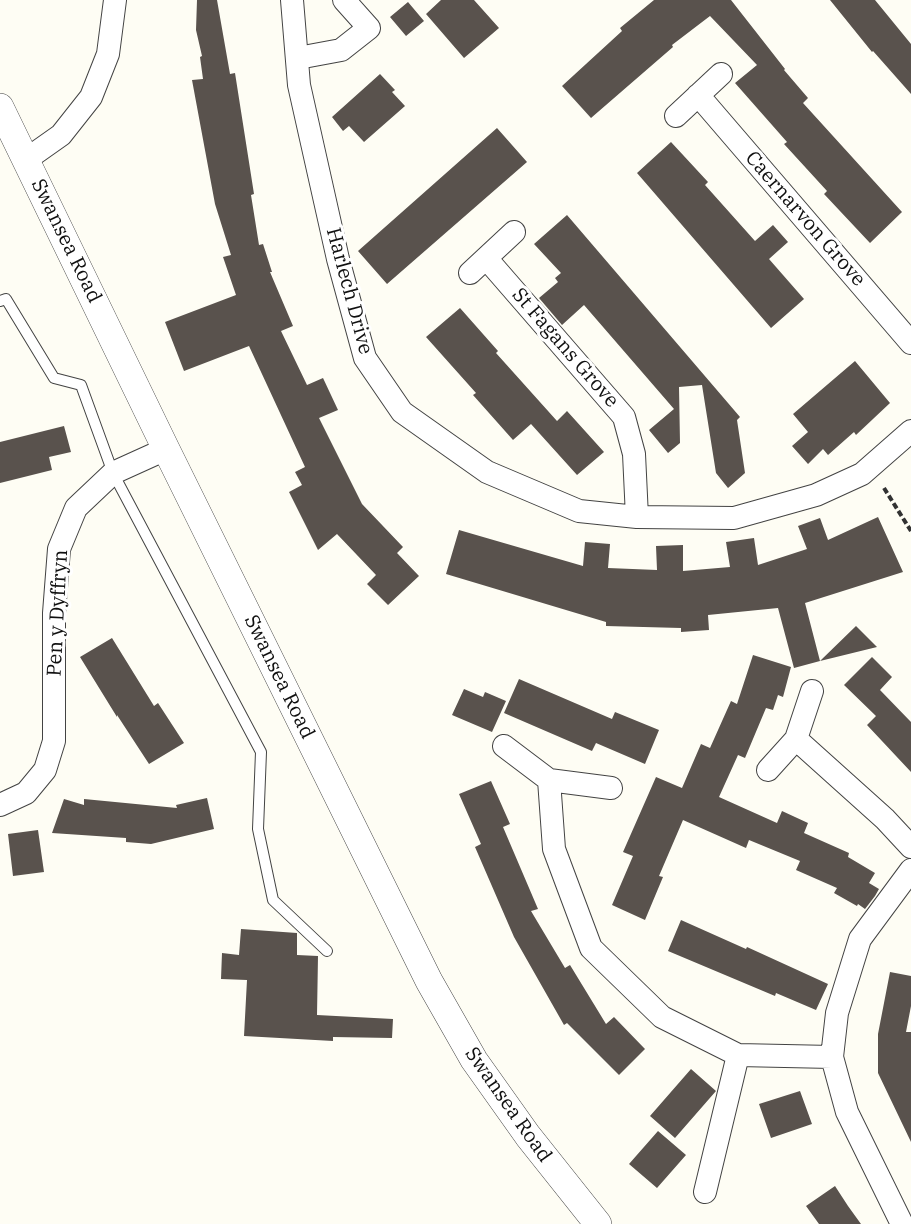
<!DOCTYPE html>
<html>
<head>
<meta charset="utf-8">
<style>
	body { margin:0 }
	canvas { display:block; background:#fefdf4 }
</style>
</head>
<body>
<canvas width="911" height="1224"></canvas>
<script>
const ctx = document.querySelector('canvas').getContext('2d');
ctx.lineJoin = 'round';
function fill(path, color) { ctx.fillStyle = color; ctx.fill(path, 'evenodd'); }
const shape = rows => new Path2D(rows.map(r => 'M' + r).join(''));
function strokePath(path, color, width, dash) { ctx.strokeStyle = color; ctx.lineWidth = width; ctx.lineCap = dash ? 'butt' : 'round'; ctx.setLineDash(dash || []); ctx.stroke(path); }
function write(font, color, halo, rows, align = 'center') {
  ctx.font = font + ' "IBM Plex Serif",serif'; ctx.lineWidth = 6; ctx.setLineDash([]); ctx.textBaseline = 'middle'; ctx.strokeStyle = halo; ctx.fillStyle = color; for (const [text, x, y, turn = 0] of rows) {
    ctx.save(); ctx.translate(x, y); ctx.rotate((+turn || 0) * Math.PI / 180); ctx.textAlign = isNaN(turn) ? turn : align; if (halo) ctx.strokeText(text, 0, 0); ctx.fillText(text, 0, 0); ctx.restore();
  }
}
const building = shape([
	[197,0,217,0,230,74,235,73,254,194,251,195,259,245,263,244,272,272,270,272,293,326,281,331,307,385,323,378,338,410,319,418,362,504,403,547,397,553,419,576,388,605,367,584,376,575,337,534,318,550,289,492,302,485,295,472,305,467,249,346,184,371,165,322,236,295,223,257,231,255,215,204,192,80,203,79,200,57,202,56,196,30],
	[441,0,474,0,499,28,464,58,426,14],
	[654,0,731,0,785,69,784,70,808,98,803,103,902,212,870,243,824,194,827,191,784,144,787,142,735,83,757,65,710,16,672,45,673,47,591,118,562,86,622,31,620,28],
	[830,0,875,0,911,44,911,94,873,51,872,52],
	[408,2,424,21,406,36,390,17],
	[380,74,395,90,392,92,405,106,364,142,349,126,343,131,332,117],
	[497,128,527,162,387,284,358,251],
	[671,142,708,182,705,185,755,241,773,225,788,242,769,259,804,299,771,328,637,173],
	[567,215,740,417,737,420,745,473,728,488,716,473,702,385,679,387,680,443,668,453,649,430,674,409,584,305,562,325,539,298,558,282,555,278,561,273,534,244],
	[460,308,498,351,496,353,557,421,567,411,604,452,577,475,531,424,513,440,473,395,476,393,426,337],
	[855,361,890,403,856,435,854,432,828,455,823,449,808,464,792,446,808,432,793,414],
	[64,426,71,452,49,457,52,470,0,483,0,442],
	[878,517,903,572,805,603,820,661,794,668,778,608,708,615,709,630,681,632,681,628,606,626,606,622,446,574,459,530,583,566,585,542,610,544,608,568,657,570,656,546,683,545,683,571,730,567,726,542,754,538,758,565,807,549,798,526,820,518,828,540],
	[856,626,877,647,820,661],
	[112,638,154,706,158,703,184,743,149,764,117,715,117,717,80,657],
	[753,655,791,667,783,697,778,695,773,710,766,708,745,758,738,755,719,797,777,823,782,811,808,823,804,833,849,853,848,857,875,873,869,883,879,889,875,896,865,909,858,904,857,906,834,893,837,888,796,870,800,861,749,840,746,848,683,820,659,876,663,877,645,920,612,905,633,856,623,852,656,777,682,788,701,744,710,748,731,701,737,704],
	[872,657,892,677,880,690,911,722,911,772,867,725,876,716,844,685],
	[519,679,612,719,615,712,659,730,645,764,596,743,592,751,504,713],
	[464,689,483,697,485,692,506,701,492,732,452,715],
	[491,781,510,824,503,827,538,909,531,911,565,968,570,965,606,1024,614,1017,645,1049,619,1075,567,1023,564,1025,514,937,475,847,481,844,459,794],
	[207,798,214,829,151,844,126,842,126,838,52,833,64,799,84,805,84,799,177,808,176,805],
	[38,830,44,872,13,876,8,834],
	[681,920,746,949,747,947,828,984,816,1010,776,993,775,996,668,951],
	[241,929,297,933,297,955,318,956,317,1015,393,1019,392,1038,333,1037,333,1041,244,1036,247,980,221,979,222,953,239,955],
	[890,972,911,976,911,1006,906,1032,911,1032,911,1142,878,1073,878,1034],
	[691,1069,716,1091,675,1138,650,1116],
	[800,1091,812,1124,771,1138,759,1104],
	[658,1131,686,1155,657,1188,629,1164],
	[835,1186,848,1206,861,1224,819,1224,806,1206]
]);
const path = shape([
	[884,488,911,531]
]);
const service = shape([
	[0,301,6,299,54,378,81,385,113,473,261,752,258,829,273,900,327,951]
]);
const minor = shape([
	[292,0,299,85,338,259,365,358,402,412,487,472,579,511,637,517,734,518,816,495,862,474,911,431],
	[298,58,341,50,369,28,344,0],
	[698,95,911,343],
	[676,116,721,74],
	[27,159,61,135,91,97,108,54,115,0],
	[486,258,624,417,634,454,637,517],
	[470,273,514,232],
	[812,691,796,739,885,819,911,847],
	[504,746,549,780,611,788],
	[768,770,796,739],
	[549,780,554,849,591,948,662,1017,738,1055,832,1057],
	[0,805,26,793,45,770,54,741,54,613,59,549,76,508,113,473,166,449],
	[705,1192,738,1055],
	[902,1224,847,1112,832,1057,837,1013,860,939,911,870]
]);
const tertiary = shape([
	[0,107,166,449,429,981,474,1060,528,1136,598,1224]
]);
const streetNames = [
	["Caernarvon Grove",805,219,49],
	["Swansea Road",66,241,64],
	["Harlech Drive",349,291,75],
	["St Fagans Grove",565,348,49],
	["Pen y Dyffryn",58,613,-87],
	["Swansea Road",279,677,64],
	["Swansea Road",508,1105,55]
];
fill(building, '#59524d');
strokePath(service, '#434343', 12);
strokePath(minor, '#434343', 24);
strokePath(tertiary, '#434343', 28);
strokePath(path, '#323232', 4, [6, 3]);
strokePath(service, '#fff', 10);
strokePath(minor, '#fff', 22);
strokePath(tertiary, '#fff', 27);
write('20px', '#101010', '#fff', streetNames);
</script>
</body>
</html>
